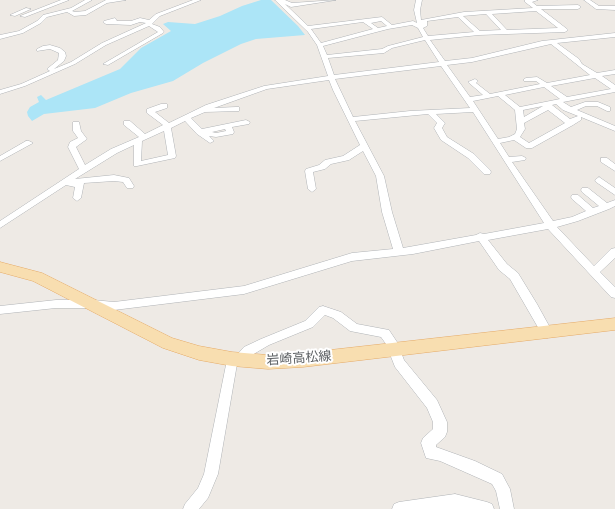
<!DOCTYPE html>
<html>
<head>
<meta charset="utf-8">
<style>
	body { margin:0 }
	canvas { display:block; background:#eeeae5 }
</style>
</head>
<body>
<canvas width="615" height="509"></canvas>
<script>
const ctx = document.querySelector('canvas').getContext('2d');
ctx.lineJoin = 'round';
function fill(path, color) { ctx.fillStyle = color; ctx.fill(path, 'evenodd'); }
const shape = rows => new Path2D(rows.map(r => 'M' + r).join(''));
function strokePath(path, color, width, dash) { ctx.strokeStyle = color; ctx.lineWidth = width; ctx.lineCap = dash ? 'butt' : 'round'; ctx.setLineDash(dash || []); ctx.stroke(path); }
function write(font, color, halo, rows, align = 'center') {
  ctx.font = font + ' Poppins,"Noto Sans JP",sans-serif'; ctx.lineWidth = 4; ctx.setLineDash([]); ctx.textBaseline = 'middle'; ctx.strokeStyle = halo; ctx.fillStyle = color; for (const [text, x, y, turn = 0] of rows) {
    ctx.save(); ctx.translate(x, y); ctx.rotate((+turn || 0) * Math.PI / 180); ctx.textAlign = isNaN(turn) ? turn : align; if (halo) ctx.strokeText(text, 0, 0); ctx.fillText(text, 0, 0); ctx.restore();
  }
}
const water = shape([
	[261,0,271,0,298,26,305,35,256,39,241,44,203,63,173,81,131,93,95,108,44,114,32,121,28,116,27,112,30,107,39,102,37,97,41,95,46,100,120,69,141,48,171,31,163,24,168,22,195,24,220,16,242,6]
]);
const minor = shape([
	[61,0,69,0,25,17,20,16,61,0],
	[85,0,92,0,72,11,75,12,85,11,106,0,126,0,107,3,86,15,74,16,67,12,47,17,41,23,23,33,0,39,0,35,19,31,37,21,43,15,71,8,85,0],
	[193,0,201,0,160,16,152,24,160,27,164,32,163,33,108,65,103,64,158,32,149,26,106,45,75,64,25,86,0,94,0,90,21,84,50,71,47,69,58,60,59,53,50,49,37,51,37,49,43,46,50,45,60,48,65,52,66,56,64,61,54,69,71,62,102,43,146,23,140,22,131,25,106,24,103,22,104,21,115,18,117,21,131,21,140,18,149,20,156,14,193,0],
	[275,0,285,0,292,3,336,0,291,7,285,4,308,26,382,17,392,25,413,21,417,23,414,10,416,0,422,0,420,10,421,20,464,12,533,8,525,2,525,0,538,0,532,2,537,6,578,5,581,7,578,9,541,9,567,29,568,30,565,32,479,35,430,40,445,61,472,58,542,41,615,33,615,37,557,43,579,59,582,64,597,73,615,70,615,74,602,76,615,85,615,92,563,102,571,107,585,102,598,102,610,107,610,111,607,111,597,106,586,106,577,110,615,126,615,131,581,117,581,120,573,125,532,148,526,148,514,140,500,143,509,157,522,156,526,158,525,160,512,162,553,221,572,217,586,211,572,199,571,197,572,195,578,195,593,208,599,206,582,192,581,190,582,188,588,188,607,203,615,200,615,206,609,209,578,221,557,227,594,266,611,249,615,248,615,258,600,272,615,287,615,298,611,297,548,229,488,240,507,264,518,273,537,304,553,333,551,336,547,338,543,336,510,279,499,270,479,241,413,254,352,261,244,294,114,310,93,308,56,308,0,314,0,306,56,300,93,300,114,302,244,286,352,253,393,249,382,212,376,176,363,151,349,160,331,164,325,169,313,172,316,189,312,192,308,189,305,171,306,169,319,165,325,160,343,156,360,145,333,90,329,80,267,89,214,108,236,107,239,107,239,111,205,112,191,118,202,129,246,120,250,122,249,124,232,127,234,132,233,134,216,137,209,136,214,141,210,143,197,134,185,121,171,128,176,156,175,158,137,166,134,166,134,145,117,153,75,179,114,175,129,178,134,186,133,188,127,188,123,182,114,181,84,183,81,198,77,201,73,198,75,187,66,185,0,228,0,221,79,169,68,147,70,142,78,138,73,131,73,122,79,122,81,131,87,139,76,147,85,165,111,149,139,137,124,125,124,121,130,121,145,134,163,125,147,113,147,109,161,104,167,104,167,108,155,112,169,123,206,105,264,86,328,76,317,45,308,32,275,0],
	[536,11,558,28,507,30,492,14,536,11],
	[486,14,501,30,480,31,463,16,486,14],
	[458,17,474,32,428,36,423,28,427,26,427,21,458,17],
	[381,21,387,26,378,28,371,23,381,21],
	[363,22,373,29,321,43,311,29,363,22],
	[412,25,418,28,423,37,388,46,382,49,327,55,323,46,388,29,412,25],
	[425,40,439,62,334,75,328,58,384,53,392,48,425,40],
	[551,44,590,75,547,83,537,77,526,78,524,79,524,81,536,81,540,84,490,94,476,83,478,81,475,79,468,82,483,95,470,97,447,65,472,62,551,44],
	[441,66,470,108,410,111,353,117,335,79,441,66],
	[595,78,611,89,567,97,551,86,595,78],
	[544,87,560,99,520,107,505,95,544,87],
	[498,96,515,110,517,129,515,134,509,137,498,139,473,101,498,96],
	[556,104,563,110,578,116,570,119,552,105,556,104],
	[543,106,524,117,523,110,543,106],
	[548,110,565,123,529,143,520,137,525,129,524,123,548,110],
	[473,112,544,223,484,234,480,233,476,235,403,248,392,212,384,176,355,121,428,114,437,123,434,128,441,140,468,158,484,174,490,174,491,172,490,170,474,154,447,137,442,128,445,123,436,114,473,112],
	[225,129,226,131,216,133,212,132,225,129],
	[164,131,168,155,141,161,142,141,164,131],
	[584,0,590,0,599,6,615,6,615,10,596,9,584,0],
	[26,8,31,9,15,16,10,15,26,8],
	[26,141,29,141,33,143,0,161,0,156,26,141],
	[601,158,607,158,615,164,615,171,601,162,601,158],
	[599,177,615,188,615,195,596,182,595,180,599,177],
	[323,306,341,312,357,324,389,330,397,342,404,360,437,400,447,422,447,432,445,437,436,445,436,447,475,461,502,474,510,489,514,509,500,509,496,491,492,484,440,461,426,458,421,443,423,438,433,429,433,422,427,408,395,367,386,344,381,337,350,331,333,318,325,315,313,327,269,345,252,355,244,364,240,365,237,364,218,474,208,498,199,509,183,509,185,504,198,488,204,474,228,355,232,354,236,356,244,347,261,339,305,321,319,307,323,306],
	[455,494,487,502,492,504,494,509,392,509,394,504,399,502,455,494]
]);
const major = shape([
	[0,262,42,273,172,338,199,346,232,352,268,355,303,353,615,318,615,330,303,367,268,369,232,366,199,360,163,348,33,281,0,272,0,262]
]);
const streetNames = [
	["岩崎高松線",299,359,-4]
];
fill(water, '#ace5f7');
strokePath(minor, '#b0b3b6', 1);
strokePath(major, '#e5aa67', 1);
fill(minor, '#fff');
fill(major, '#f8deb0');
write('13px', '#5d6164', '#fff', streetNames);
</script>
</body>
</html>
